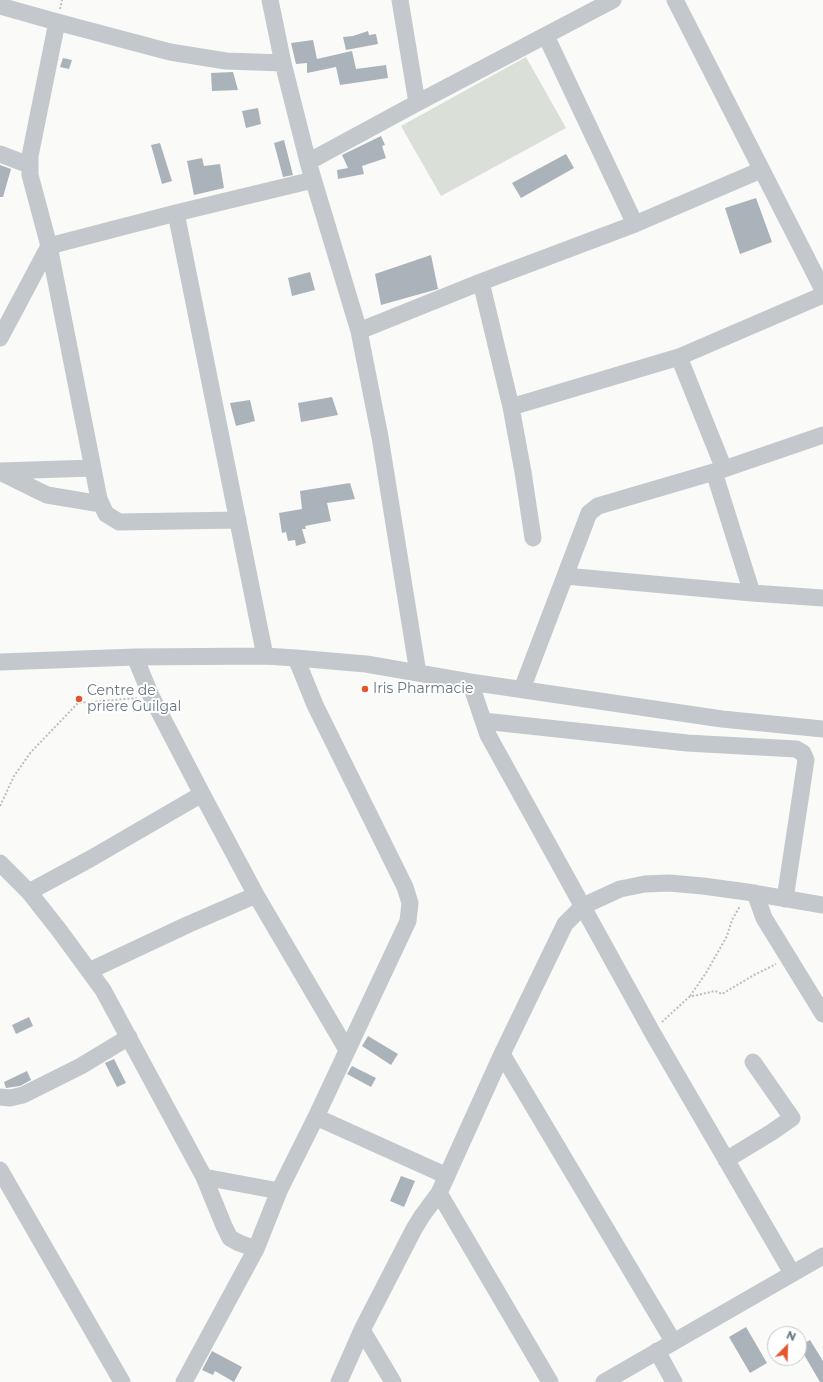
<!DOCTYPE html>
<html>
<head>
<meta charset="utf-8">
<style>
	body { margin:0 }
	#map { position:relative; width:823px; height:1382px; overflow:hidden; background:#fafaf8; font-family:Montserrat,sans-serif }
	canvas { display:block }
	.north { position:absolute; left:767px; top:1326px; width:40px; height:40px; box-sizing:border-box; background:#fff; border:1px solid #c1c8cd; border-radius:50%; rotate:23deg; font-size:11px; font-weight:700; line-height:16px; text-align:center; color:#657683 }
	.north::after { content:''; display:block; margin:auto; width:14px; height:18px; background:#e4572e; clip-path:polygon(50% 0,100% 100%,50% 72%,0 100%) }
</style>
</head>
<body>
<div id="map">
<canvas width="823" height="1382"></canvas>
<div class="north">N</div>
</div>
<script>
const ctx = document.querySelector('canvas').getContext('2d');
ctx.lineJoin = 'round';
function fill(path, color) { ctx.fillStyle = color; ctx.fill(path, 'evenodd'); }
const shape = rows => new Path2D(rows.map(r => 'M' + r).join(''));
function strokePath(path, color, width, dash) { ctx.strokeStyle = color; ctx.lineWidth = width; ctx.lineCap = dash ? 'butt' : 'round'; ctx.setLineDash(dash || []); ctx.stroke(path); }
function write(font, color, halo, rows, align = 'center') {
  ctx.font = font + ' Montserrat,sans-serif'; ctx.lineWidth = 4; ctx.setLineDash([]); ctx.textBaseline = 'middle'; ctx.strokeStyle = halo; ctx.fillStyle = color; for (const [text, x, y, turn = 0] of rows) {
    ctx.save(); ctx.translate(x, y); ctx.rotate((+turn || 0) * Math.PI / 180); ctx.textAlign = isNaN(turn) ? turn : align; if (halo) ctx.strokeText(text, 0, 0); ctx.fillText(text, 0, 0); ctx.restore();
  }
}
const green = shape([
	[526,57,566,128,441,196,401,126]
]);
const building = shape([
	[368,31,369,35,376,34,378,44,346,50,343,37,353,36],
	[313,40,317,59,352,51,356,69,386,65,388,78,340,85,336,67,307,73,307,63,296,64,291,43],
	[63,58,72,60,69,69,60,67],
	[233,72,238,90,212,91,211,73],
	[258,108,261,124,246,128,242,111],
	[381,136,385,145,382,146,386,158,362,166,364,174,338,179,337,170,348,168,342,155],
	[284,140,293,175,283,177,274,143],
	[160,143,172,181,162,184,151,145],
	[566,154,574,168,521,198,512,183],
	[202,158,204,166,220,164,224,188,194,195,187,161],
	[0,165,11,169,3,197,0,197],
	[756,198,772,242,740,254,725,208],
	[431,255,438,289,381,305,375,274],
	[310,272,315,290,292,296,288,278],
	[332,397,338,415,301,422,298,403],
	[250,400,255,421,236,426,230,403],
	[350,483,355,499,327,503,331,521,305,526,306,529,302,529,306,543,296,546,295,540,288,541,286,532,282,533,279,513,302,509,300,491],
	[29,1017,33,1026,16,1034,12,1025],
	[368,1036,398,1054,391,1065,362,1046],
	[114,1059,126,1083,117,1087,105,1063],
	[352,1066,376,1078,371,1087,347,1074],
	[27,1071,31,1080,20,1086,6,1088,4,1082],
	[401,1176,415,1181,404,1207,390,1201],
	[746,1327,767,1363,750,1373,729,1337],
	[810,1340,823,1361,823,1382,820,1382,799,1346],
	[212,1351,242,1367,234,1382,215,1371,213,1375,202,1370]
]);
const path = shape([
	[60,9,62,0],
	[0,806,14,776,31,752,78,703,137,698],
	[690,996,706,973,727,936,732,920,740,906],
	[662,1022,689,997,715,991,722,994,754,975,776,964]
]);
const minor = shape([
	[270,0,283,63,308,162,359,331,380,437,418,673],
	[400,0,417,103],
	[675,0,823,290],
	[0,6,57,22,170,52,226,61,283,63],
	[57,22,30,156,30,175,49,246,99,499,106,514,119,522,238,520],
	[546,36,635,224],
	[0,154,29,165],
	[308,162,417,103,613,0],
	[176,213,265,656],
	[481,282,511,407,523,472,533,538],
	[359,331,481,282,635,224,761,170],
	[0,338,49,246,176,213,313,180],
	[679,357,724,469],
	[511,407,679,357,823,295],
	[0,471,93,468],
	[0,472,47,495,101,504],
	[714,472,752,593],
	[565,576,752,593,823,598],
	[135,657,151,696,202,794,256,895,347,1050],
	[0,662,135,657,265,656,296,658,366,664,470,682,722,719,823,729],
	[470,682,488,735,652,1032,792,1273],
	[522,689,589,513,598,506,724,469,823,435],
	[483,721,687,743,796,749,803,753,806,760,785,899],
	[0,863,29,892,59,930,103,990,204,1177,224,1226,230,1238,239,1243,256,1249],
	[29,892,90,859,202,794],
	[755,893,764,918,823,1014],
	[89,971,187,925,256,895],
	[502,1054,673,1341],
	[0,1097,10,1098,23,1095,81,1066,129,1037],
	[316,1117,447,1176],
	[726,1160,772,1132,792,1118,753,1062],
	[0,1170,122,1382],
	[204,1177,279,1191],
	[439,1193,550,1382],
	[362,1330,393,1382],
	[657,1351,674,1382],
	[184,1382,256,1249,279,1191,316,1117,408,921,410,903,405,887,315,705,296,658],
	[339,1382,362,1330,414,1229,422,1216,439,1193,502,1054,565,924,583,906,620,889,645,884,669,883,703,886,747,892,823,905],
	[604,1382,823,1256]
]);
const markers = [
	[365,689,4,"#e4572e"],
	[79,699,4,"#e4572e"]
];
const poiNames = [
	["Iris Pharmacie",373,689],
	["Centre de",87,691],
	["priere Guilgal",87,707]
];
fill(green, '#dadfd7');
fill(building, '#aab3b9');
strokePath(path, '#bbbfc2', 2, [2, 2]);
strokePath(minor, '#c3c8cc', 17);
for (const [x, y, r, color] of markers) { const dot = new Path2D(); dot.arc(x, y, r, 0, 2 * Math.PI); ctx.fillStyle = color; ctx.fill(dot); strokePath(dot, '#fff', 1.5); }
write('14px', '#657683', '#fff', poiNames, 'left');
</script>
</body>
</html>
